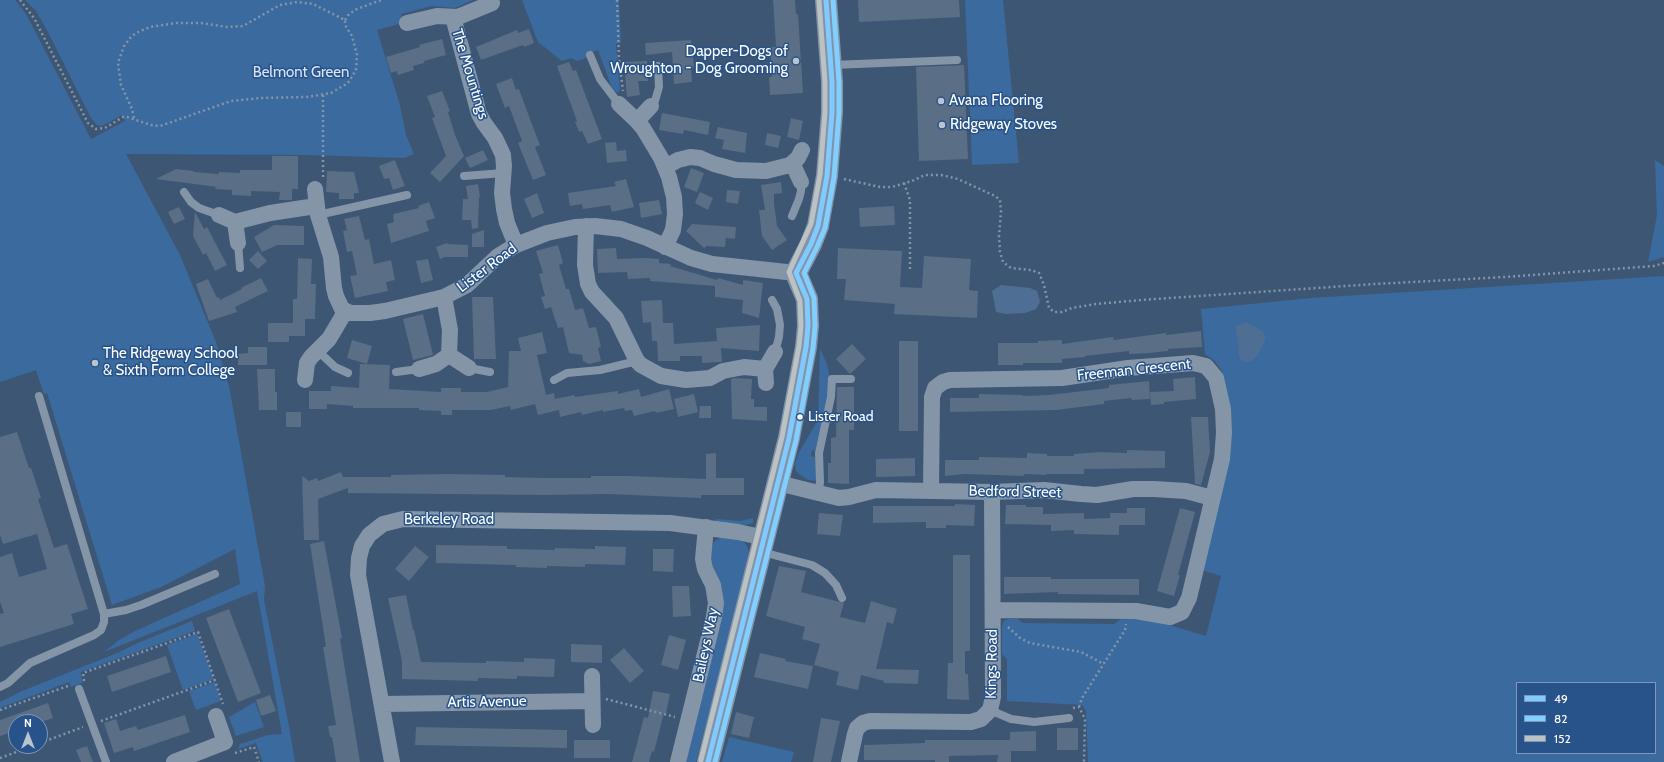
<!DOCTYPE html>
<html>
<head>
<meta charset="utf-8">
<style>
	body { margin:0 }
	#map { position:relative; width:1664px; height:762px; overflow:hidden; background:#3d5674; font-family:Cabin,sans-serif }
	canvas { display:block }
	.legend { position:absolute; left:1516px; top:682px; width:140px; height:72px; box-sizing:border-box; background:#27538a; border:1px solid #7d98b9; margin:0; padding:5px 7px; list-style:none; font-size:12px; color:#fff }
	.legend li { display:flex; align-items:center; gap:8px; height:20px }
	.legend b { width:20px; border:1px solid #7d98b9 }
	.north { position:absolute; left:8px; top:714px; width:40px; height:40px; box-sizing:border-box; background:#27538a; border:1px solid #7d98b9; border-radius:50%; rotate:0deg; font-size:11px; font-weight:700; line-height:16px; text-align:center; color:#fff }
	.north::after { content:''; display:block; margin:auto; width:14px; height:18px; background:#bbc4ce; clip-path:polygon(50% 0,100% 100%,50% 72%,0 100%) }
</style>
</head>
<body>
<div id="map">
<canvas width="1664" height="762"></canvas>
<ul class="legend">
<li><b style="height:5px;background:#80caff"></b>49</li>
<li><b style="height:5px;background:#80cfff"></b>82</li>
<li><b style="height:5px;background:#bbc2c4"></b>152</li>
</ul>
<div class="north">N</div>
</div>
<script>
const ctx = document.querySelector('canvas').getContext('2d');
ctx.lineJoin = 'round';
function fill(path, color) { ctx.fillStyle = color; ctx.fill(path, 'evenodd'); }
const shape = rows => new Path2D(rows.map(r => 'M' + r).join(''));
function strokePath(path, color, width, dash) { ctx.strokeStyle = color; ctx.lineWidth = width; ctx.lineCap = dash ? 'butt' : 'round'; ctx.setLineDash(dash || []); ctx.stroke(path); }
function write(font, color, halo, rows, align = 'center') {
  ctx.font = font + ' Cabin,sans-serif'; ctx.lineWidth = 3; ctx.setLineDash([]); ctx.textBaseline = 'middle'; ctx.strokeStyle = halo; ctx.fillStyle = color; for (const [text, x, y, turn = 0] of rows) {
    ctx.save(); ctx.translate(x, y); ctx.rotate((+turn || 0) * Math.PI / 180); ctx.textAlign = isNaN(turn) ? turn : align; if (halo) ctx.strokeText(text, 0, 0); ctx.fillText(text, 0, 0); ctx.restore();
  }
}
const green = shape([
	[0,0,15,0,26,14,91,139,125,121,122,115,102,126,97,125,91,118,47,30,36,11,25,0,473,0,455,8,432,6,401,14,403,23,377,30,400,105,406,135,414,154,404,158,308,155,126,154,180,255,216,342,229,386,265,586,264,600,289,726,295,762,263,762,256,743,238,749,240,744,268,735,282,734,257,591,104,652,119,640,135,631,240,584,235,549,161,587,112,605,47,393,44,394,36,370,0,382],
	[522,0,619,0,621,43,616,44,620,90,617,93,612,88,598,50,587,54,588,57,577,61,571,58,562,61,538,42],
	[965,0,1003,0,1019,163,972,165],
	[1655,160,1664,166,1664,257,1648,262,1657,215],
	[1664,276,1664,762,1088,762,1086,711,1082,705,1007,701,1007,659,1002,654,1002,626,1004,621,1008,619,1018,619,1023,623,1114,624,1121,619,1149,619,1206,636,1221,576,1202,570,1227,391,1222,371,1215,361,1205,354,1201,309,1311,298],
	[1517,683,1655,683,1655,753,1517,753],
	[820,349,827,364,830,378,827,402,815,451,812,450,811,456,815,457,818,481,808,480,799,474,796,471,795,464,798,454,818,420],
	[753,518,753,523,744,525,715,522,716,519,741,521],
	[723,536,742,540,747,546,749,552,742,588,696,762,682,762,719,617,710,566,710,547,715,541],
	[192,621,195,631,81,672,82,683,71,687,69,682,0,708,0,702,22,691,117,653,140,642],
	[197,634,214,679,183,690,167,645],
	[215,682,221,701,196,710,189,691],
	[255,702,264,727,236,736,229,717],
	[729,737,794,752,791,762,722,762]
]);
const water = shape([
	[1001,285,1030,288,1037,291,1040,302,1036,309,1025,313,1006,314,996,312,992,291],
	[1246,322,1263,331,1266,339,1258,355,1251,361,1244,362,1241,360,1239,355,1236,326]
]);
const building = shape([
	[773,0,795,0,796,14,798,14,803,93,770,95,769,77,772,77,770,47,776,47],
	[858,0,959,0,960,17,859,22],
	[529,29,534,43,524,47,523,45,481,60,476,47,517,30,518,33],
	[442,39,446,55,424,61,424,63,413,66,414,70,398,75,396,71,391,73,386,57,420,47,419,45],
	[691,40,694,67,691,68,692,82,674,84,672,52,646,55,645,43],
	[647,61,648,81,638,81,640,95,627,97,624,62],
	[569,62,573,71,576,70,602,139,588,144,582,131,579,132,575,122,577,121,557,66],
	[964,65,968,159,919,161,916,67],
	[512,78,516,90,519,89,531,122,540,145,535,147,546,175,533,180,518,143,522,141,509,106,505,108,496,84],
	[442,91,450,111,448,112,455,135,464,156,440,182,430,173,446,156,432,118,435,117,427,96],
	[662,113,710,122,708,135,684,130,683,134,659,130],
	[791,118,803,121,799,140,787,137],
	[718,127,747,133,745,153,722,149,724,140,715,138],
	[767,133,781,136,778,148,765,145],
	[616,142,617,151,626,150,627,161,607,163,605,143],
	[483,150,488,160,470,168,465,158],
	[272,156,298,156,298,189,292,189,292,200,279,200,280,192,251,191,251,196,232,195,232,190,214,189,217,187,156,179,176,169,194,171,194,172,219,174,219,172,240,173,240,170,272,170],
	[395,160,405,186,393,190,389,178,384,179,379,166],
	[691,168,704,173,697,192,684,187],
	[327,171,354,172,359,193,354,193,354,199,339,199,339,193,326,192],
	[626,179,634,207,612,212,610,205,583,209,582,204,570,206,568,193,616,186,614,182],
	[781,182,782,193,774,194,774,203,777,226,787,240,772,250,762,236,759,210,765,210,761,185],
	[478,184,480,197,479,197,478,228,472,229,471,220,462,220,463,199,468,199,466,186],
	[727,190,740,191,738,204,726,202],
	[700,192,713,198,708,210,695,203],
	[537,193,544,213,532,218,524,199],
	[659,200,662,214,641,218,639,203],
	[429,202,435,218,426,221,429,231,391,243,387,224,394,222,393,214,419,208,418,206],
	[894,206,895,225,860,227,859,208],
	[179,207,185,219,174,224,168,212],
	[195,212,204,229,207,227,227,265,215,271,206,253,203,255,193,236],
	[359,216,365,240,369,239,374,264,391,260,395,280,386,282,388,291,355,298,350,276,357,275,352,251,347,252,343,231,347,230,344,219],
	[692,224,736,227,735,239,726,238,725,247,707,246,704,248,686,231],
	[274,225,304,226,304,245,277,245,262,252,254,237],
	[484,230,484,247,472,247,472,234],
	[447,243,448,244,468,245,468,257,445,257,440,259,436,247],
	[558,245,563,263,559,265,566,289,569,289,575,310,583,308,589,328,596,327,601,347,598,348,601,361,589,364,583,361,582,355,569,353,563,327,558,328,551,307,545,309,541,297,545,296,539,274,543,273,536,251],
	[616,248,617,259,645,258,659,259,659,263,671,264,670,266,717,280,718,278,743,285,743,280,763,283,759,318,742,313,743,300,715,297,715,286,650,281,650,278,628,279,627,272,598,273,597,249],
	[838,248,902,251,900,287,922,288,924,256,971,259,969,290,978,291,977,318,894,314,895,304,844,300,846,279,837,279],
	[258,251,267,261,258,269,249,260],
	[298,258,312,259,311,284,316,284,315,319,305,319,305,336,289,336,289,342,268,342,268,323,293,323,293,299,297,299],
	[428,259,433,280,421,283,416,261],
	[261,278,268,291,235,307,237,312,209,321,196,284,208,279,217,298,219,297,220,300,242,289,241,288],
	[472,297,493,297,496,359,474,359],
	[662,300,663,323,673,323,674,344,717,341,716,328,760,325,759,351,721,348,722,362,719,362,702,363,702,356,680,356,680,361,658,361,657,341,652,341,651,322,643,323,641,301],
	[423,314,433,355,413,360,403,319],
	[1201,331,1202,347,1168,349,1168,351,1149,353,1129,354,1129,351,1085,356,1085,357,1062,359,1062,363,1023,363,1023,365,998,365,998,343,1038,343,1038,341,1062,340,1062,344,1113,337,1114,340,1166,333,1166,335],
	[542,332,547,353,537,355,546,395,554,393,555,399,574,395,575,397,618,391,618,394,639,389,641,397,669,389,674,409,656,413,655,411,634,416,632,410,625,411,624,408,603,412,603,410,582,415,581,412,560,417,559,410,538,415,535,404,511,410,510,406,491,410,452,410,452,415,441,415,441,411,419,410,419,408,353,408,353,406,327,404,327,409,309,409,309,391,331,391,331,386,359,388,360,364,390,365,389,389,441,392,441,388,461,388,461,392,487,392,508,387,509,351,521,351,518,338],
	[352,340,372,346,367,364,347,358],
	[899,341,918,341,918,431,899,431],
	[852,344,866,359,850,374,836,359],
	[248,347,267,347,267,365,238,365,238,354,248,353],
	[257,369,275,369,275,392,277,392,277,410,259,410],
	[1195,377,1196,399,1164,402,1164,404,1151,405,1150,392,1174,391,1173,379],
	[735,378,752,379,751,399,754,399,754,407,767,407,767,421,732,419,731,379],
	[1149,381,1150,399,1132,400,1131,398,1104,401,1104,404,1056,410,950,412,950,398,979,398,979,394,1023,395,1023,396,1049,395,1109,388,1109,385],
	[837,387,854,387,854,430,849,430,849,484,828,483,828,463,831,463,831,438,836,437],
	[694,394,698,412,678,417,674,399],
	[700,406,711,406,711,418,699,418],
	[286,412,301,412,301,427,286,427],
	[1191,417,1208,417,1210,452,1201,485,1195,484],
	[17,432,29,468,31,468,41,498,38,499,54,548,67,544,88,609,71,614,74,624,0,647,0,614,4,613,0,602,0,557,12,553,19,577,47,569,37,534,3,544,0,535,0,437],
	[1127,450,1165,451,1165,468,1084,469,1084,474,1046,474,1046,475,1024,474,1024,476,965,474,945,476,945,460,979,460,979,457,1027,458,1027,453,1047,454,1047,456,1074,456,1074,454,1100,452,1127,453],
	[716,453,716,478,744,478,744,495,701,495,701,498,607,494,545,495,348,493,348,488,318,499,319,540,304,540,302,476,309,481,317,478,318,481,341,472,343,477,391,477,391,475,448,474,505,475,505,477,545,478,591,478,591,476,631,476,706,479,706,454],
	[915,458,915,476,876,477,876,459],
	[955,504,975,505,974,526,946,525,946,528,926,528,926,522,873,523,873,506,955,506],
	[1006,505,1026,505,1026,507,1043,507,1043,514,1084,513,1084,519,1110,518,1110,513,1127,513,1127,508,1145,508,1145,525,1119,525,1119,535,1074,534,1074,530,1051,531,1051,525,1005,524],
	[1180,508,1195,512,1178,575,1180,575,1174,596,1157,591],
	[819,513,843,515,840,536,817,534],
	[324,541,342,638,340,639,360,762,336,762,332,737,330,737,328,726,336,725,323,647,326,647,310,544],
	[436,545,507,546,507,549,555,550,555,548,595,549,595,546,626,547,625,565,585,564,585,567,547,566,547,568,516,567,516,565,436,563],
	[415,546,429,557,409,581,395,569],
	[653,549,674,549,673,572,653,571],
	[953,555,970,555,970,651,965,651,965,674,968,674,969,700,947,699,948,663,953,663],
	[779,566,806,571,801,592,844,603,840,617,865,623,871,601,897,609,893,624,887,622,876,669,919,670,918,684,884,683,884,681,861,675,858,690,836,685,839,672,814,665,820,644,802,639,805,627,766,616],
	[1004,577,1051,577,1051,579,1139,579,1139,595,1058,594,1058,592,1004,594],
	[672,586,689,586,691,616,673,617],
	[406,595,413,630,414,630,421,662,486,663,486,661,524,662,524,658,555,659,554,677,517,676,517,679,478,678,478,681,402,679,402,661,388,598],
	[229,609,261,693,238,702,206,618],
	[669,635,686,640,678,670,661,665],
	[571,644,602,645,602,663,571,662],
	[624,648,644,671,630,683,610,660],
	[760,653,786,659,785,661,813,666,808,689,754,677],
	[166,656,171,672,112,692,107,676],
	[653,691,670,694,666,713,664,713,654,752,652,751,649,762,632,762,644,717,648,718],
	[270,695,276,711,261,716,256,700],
	[48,703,53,718,41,722,16,722,16,731,0,736,0,720],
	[736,712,754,717,749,738,731,734],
	[185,715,190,732,134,751,133,747,114,753,104,723,116,719,120,731,136,726,138,730],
	[821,718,840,721,831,762,813,762],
	[416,727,567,730,567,748,415,745],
	[1057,728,1078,728,1078,750,1057,750],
	[1036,731,1036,751,1011,751,1011,762,997,762,998,755,949,756,949,762,935,762,935,760,864,760,864,745,925,743,925,740,1010,740,1010,732],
	[574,740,610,740,610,758,574,758],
	[87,746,93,762,81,762,76,750]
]);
const path = shape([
	[20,0,34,18,88,123,96,129,105,128,123,117,127,117,151,125,160,126,231,101,260,98,307,97,331,93,348,83,356,70,357,55,352,36,345,25,345,20,313,4,297,2,280,5,243,26,227,27,201,23,176,23,150,27,136,33,131,37,124,46,118,63,121,85,132,109,134,118],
	[617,0,619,59,623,91],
	[345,20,349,14,357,9,381,0],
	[323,177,323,95],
	[844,179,880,187,892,187,912,181,925,175,941,175,958,179,995,196,1000,200,1001,211,999,236,1000,252,1003,262,1011,268,1031,270,1039,273,1044,285,1049,308,1054,312,1062,312,1072,308,1096,304,1141,300,1375,284,1505,277,1654,266,1664,263],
	[904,183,910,200,910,270],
	[1008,627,1020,638,1030,643,1081,652,1104,664],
	[84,681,83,673,198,632,223,704],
	[606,699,675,717],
	[1079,707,1082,698,1125,630,1126,624],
	[1073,708,1079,707,1085,719,1084,762],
	[0,710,68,686],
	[101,721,215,680],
	[40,743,83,727],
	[235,753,254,747,259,762],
	[0,758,33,746]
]);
const lane = shape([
	[590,55,600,79,619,104],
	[832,65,957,60],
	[651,106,655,101,659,87,658,66],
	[464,176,504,173],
	[184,192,191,202,199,208,219,215],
	[318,215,407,195],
	[792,216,799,199,801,191,801,182],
	[238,243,240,268],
	[772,300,777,309,780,325,779,337,775,352],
	[318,351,335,367,348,373],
	[469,368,490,372],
	[396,372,419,369],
	[554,380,567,373,600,370,637,361],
	[818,494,820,482,819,453,831,397,832,379,851,379],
	[762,552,812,565,825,573,836,585,842,598],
	[104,614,126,610,141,605,215,574],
	[0,687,8,683,30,663,94,635,101,630,104,622,104,614,39,396],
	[79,689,106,762],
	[990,710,1011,719,1034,722,1069,718]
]);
const street = shape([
	[453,17,479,114,484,123,495,138,503,155,504,166,502,193,504,209,507,223,516,245],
	[407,23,437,16,458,17,492,3],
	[619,104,637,121,643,128,661,158,669,177,674,197,675,214,673,230,665,247],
	[637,121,651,106],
	[790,165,795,169,801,182],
	[665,167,678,160,690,157,700,158,714,164,736,170,766,171,790,165,798,158,802,150],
	[315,189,318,215,331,257,334,288,336,296,342,309,350,313,370,313,385,311,444,297,467,285,498,256,516,245,547,233,575,227,595,226,621,229,647,238,691,258,712,264,796,273],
	[219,215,235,222,270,213,316,206],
	[235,222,238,243],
	[586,226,585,265,588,284,592,292,616,318,637,361,641,365,661,376,686,380,710,378,723,371,744,367,765,369],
	[449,355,469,368],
	[419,369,436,364,449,355,450,330,444,297],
	[305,380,307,363,311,357,329,339,345,312],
	[766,383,765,369,775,352],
	[778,483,839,498,849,497,876,490,992,492,1044,490,1081,494,1097,495,1133,489,1154,489,1186,491,1212,498],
	[931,491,932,397,935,388,943,382,950,380,1062,378,1128,368,1193,363,1206,366,1216,378,1223,409,1224,433,1222,459,1189,598,1182,612,1170,617,1136,611,993,610],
	[592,676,593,725],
	[382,704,592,701],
	[174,762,225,742,216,716],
	[392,762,358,575,359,558,362,546,369,535,383,524,403,519,670,523,738,532,765,538],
	[678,762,714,617,716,603,713,585,705,569,703,559,706,527],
	[849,762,855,734,857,728,863,723,870,721,971,722,981,719,990,710,993,697,992,492]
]);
const primary = shape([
	[708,762,789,438,806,347,808,326,807,299,796,273,811,244,818,226,827,176,832,112,832,82,826,0]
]);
const bus1 = shape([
	[708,762,789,438,806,347,808,326,807,299,796,273,811,244,818,226,827,176,832,112,832,82,826,0]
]);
const bus2 = shape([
	[715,762,796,440,813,348,815,326,814,298,804,273,817,247,825,228,834,177,839,113,839,82,833,0]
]);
const bus3 = shape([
	[701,760,782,437,799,346,801,326,800,301,789,272,811,224,820,175,825,112,825,82,819,1]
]);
const markers = [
	[796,61,4,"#bbc4ce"],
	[941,101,4,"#bbc4ce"],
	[942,125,4,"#bbc4ce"],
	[95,363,4,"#bbc4ce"],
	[800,417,3.5,"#fff"]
];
const busNames = [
	["Lister Road",808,417]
];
const poiNames = [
	["Dapper-Dogs of",788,52,"right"],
	["Wroughton - Dog Grooming",788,69,"right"],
	["Avana Flooring",949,101],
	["Ridgeway Stoves",950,125],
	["The Ridgeway School",103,354],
	["& Sixth Form College",103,371]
];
const parkNames = [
	["Belmont Green",301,73]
];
const streetNames = [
	["The Mountings",470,74,73],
	["Lister Road",487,268,-37],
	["Freeman Crescent",1134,370,-6],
	["Bedford Street",1015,492,1],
	["Berkeley Road",449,520],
	["Baileys Way",706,645,-78],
	["Kings Road",992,664,-89],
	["Artis Avenue",487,702,-1]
];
fill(green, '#3b6a9f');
fill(water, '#4e6e93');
fill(building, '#5a6e85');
strokePath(path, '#8495a8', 2.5, [2, 3]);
strokePath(lane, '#8495a8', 8);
strokePath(street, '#8495a8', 16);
strokePath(primary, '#8392a7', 22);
strokePath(bus1, '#80caff', 5);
strokePath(bus2, '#80cfff', 5);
strokePath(bus3, '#bbc2c4', 5);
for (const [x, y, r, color] of markers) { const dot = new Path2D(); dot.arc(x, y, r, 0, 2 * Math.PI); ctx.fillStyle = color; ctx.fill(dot); strokePath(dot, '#27538a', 1.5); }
write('14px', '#fff', '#27538a', busNames, 'left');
write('15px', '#fff', '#27538a', poiNames, 'left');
write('15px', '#d8e7f7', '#27538a', parkNames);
write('15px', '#fff', '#27538a', streetNames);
</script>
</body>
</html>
